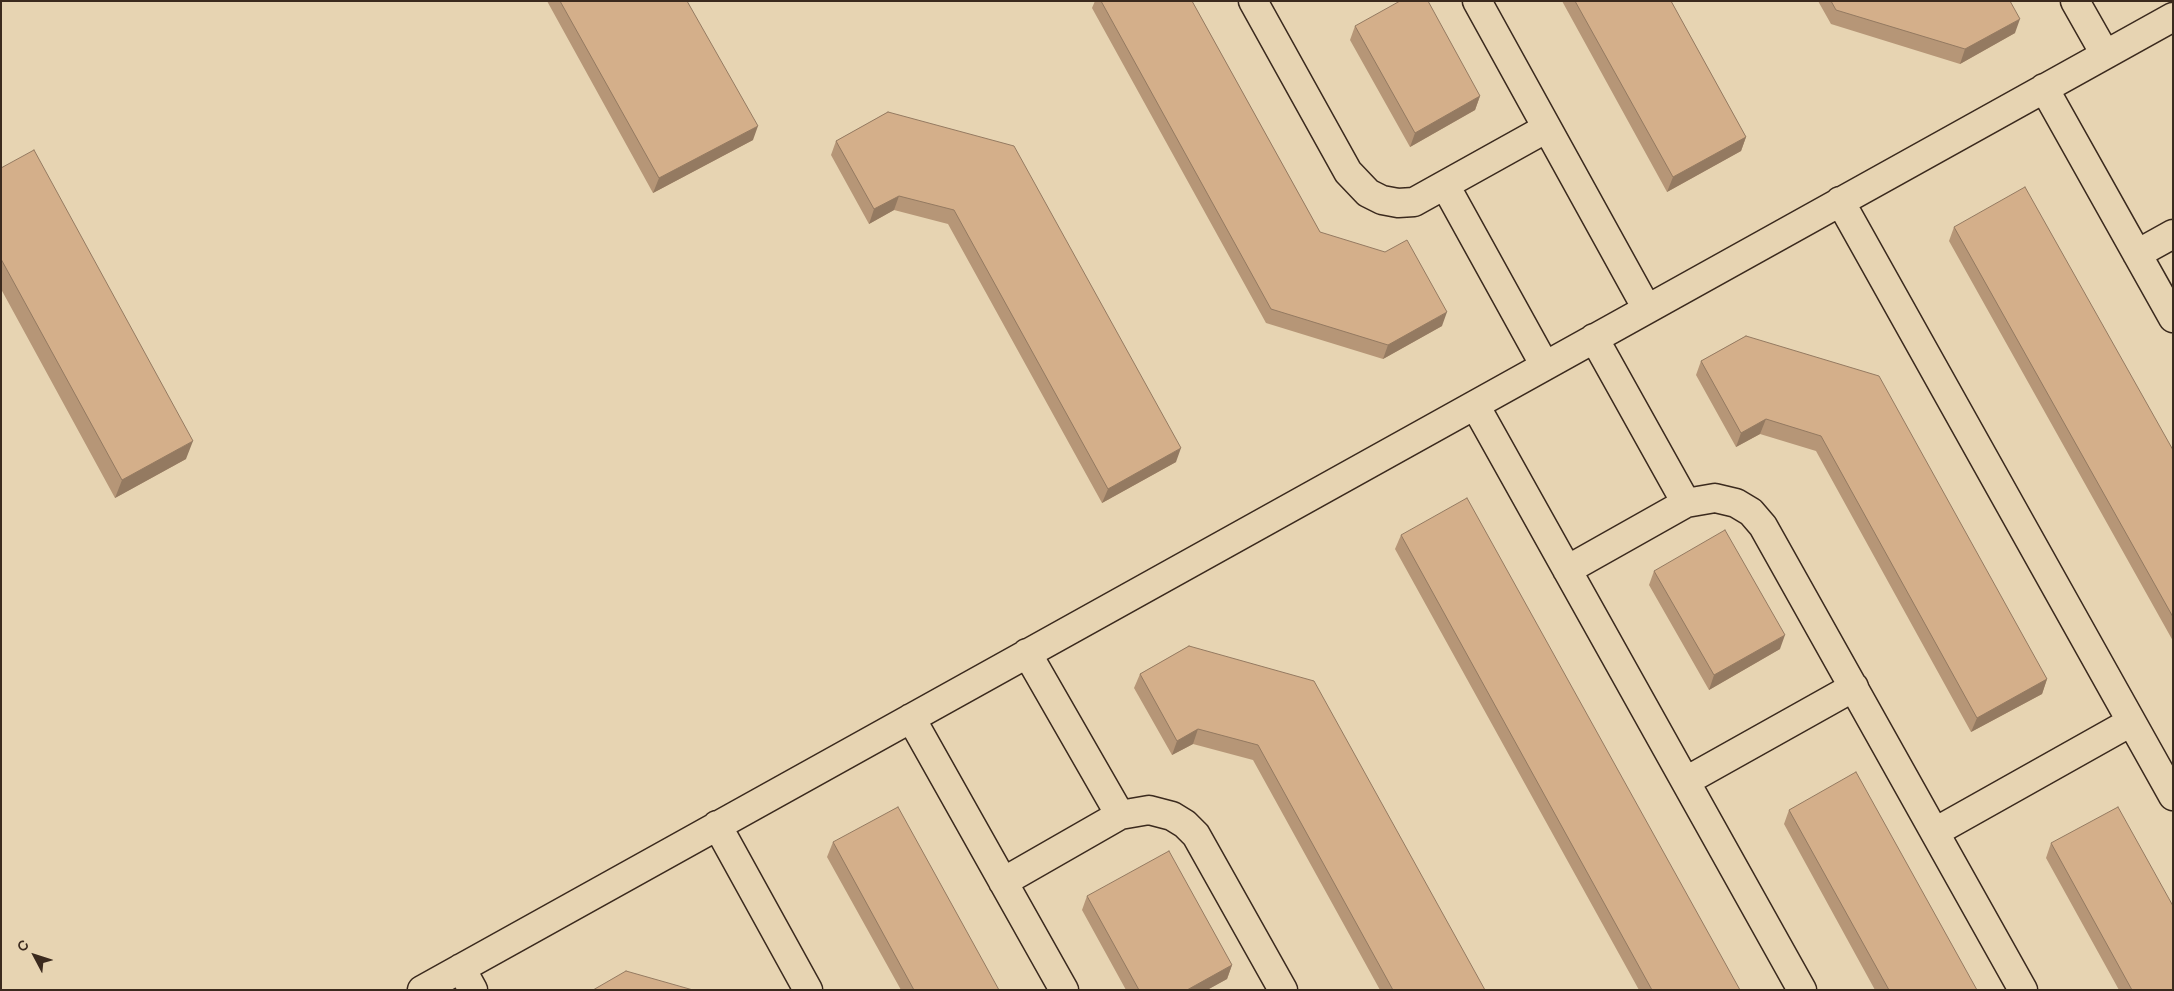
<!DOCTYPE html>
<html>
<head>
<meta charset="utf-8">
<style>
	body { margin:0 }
	#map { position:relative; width:2174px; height:991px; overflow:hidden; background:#e7d4b2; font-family:"Balsamiq Sans",sans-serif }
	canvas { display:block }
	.frame { position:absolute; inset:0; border:2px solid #3b2a1e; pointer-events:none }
	.north { position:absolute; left:10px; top:931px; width:50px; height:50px; -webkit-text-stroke:4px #e7d4b2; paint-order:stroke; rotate:310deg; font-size:14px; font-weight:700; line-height:20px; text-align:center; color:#3b2a1e }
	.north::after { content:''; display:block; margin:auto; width:18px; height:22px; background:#3b2a1e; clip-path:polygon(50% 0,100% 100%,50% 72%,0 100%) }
</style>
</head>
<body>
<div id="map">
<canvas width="2174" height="991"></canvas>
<div class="frame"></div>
<div class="north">С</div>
</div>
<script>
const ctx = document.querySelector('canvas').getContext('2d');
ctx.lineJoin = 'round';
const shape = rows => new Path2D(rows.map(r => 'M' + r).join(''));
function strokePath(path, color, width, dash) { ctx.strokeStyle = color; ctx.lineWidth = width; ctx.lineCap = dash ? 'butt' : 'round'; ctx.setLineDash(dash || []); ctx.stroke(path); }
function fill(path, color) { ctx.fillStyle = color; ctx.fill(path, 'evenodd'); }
const minor = shape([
	[1253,1,1348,172,1368,193,1382,200,1398,203,1414,202,1547,128],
	[1477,1,1647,309],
	[2075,1,2105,54],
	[2044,88,2173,318],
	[1445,185,1545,366],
	[1840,201,2173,796],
	[2137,254,2173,234],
	[1594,338,1686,503],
	[1475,405,1802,990],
	[1567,570,1686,503,1715,498,1736,503,1751,512,1763,526,2023,990],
	[1027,653,1120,815],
	[911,718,1064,990],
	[1686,781,1854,687],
	[717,825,808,990],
	[1935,832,2131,722],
	[1003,882,1120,815,1149,810,1172,816,1185,824,1196,835,1283,990],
	[461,968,473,990],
	[422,990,2173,17]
]);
const wall = shape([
	[547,1,687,1,753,140,653,193],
	[1095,1,1192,1,1320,232,1442,326,1383,359,1266,323,1092,8],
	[1562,1,1671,1,1746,137,1741,151,1667,192],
	[1818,1,2010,1,2015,33,1960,64,1831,24],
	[1355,26,1480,96,1475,110,1410,147,1350,40],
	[888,112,1176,462,1102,503,948,224,894,210,869,224,831,155,836,141],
	[1,168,186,459,115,498,1,289],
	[1954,227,2173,450,2173,641,1949,241],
	[1746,336,2047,679,2042,694,1971,732,1816,451,1760,434,1736,447,1696,375,1701,361],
	[1401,535,1740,990,1639,990,1395,549],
	[1654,571,1780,649,1709,690,1649,585],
	[1189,646,1485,990,1380,990,1253,760,1193,744,1172,755,1134,688,1140,674],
	[1789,810,1977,990,1875,990,1784,824],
	[833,842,999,990,901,990,827,857],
	[2051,843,2173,990,2119,990,2046,858],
	[1087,896,1232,965,1227,979,1207,990,1126,990,1082,910]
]);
const shadedWall = shape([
	[2020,19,2015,33,1960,64,1965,49],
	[1480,96,1475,110,1410,147,1415,133],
	[758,126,753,140,653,193,659,178],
	[1746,137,1741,151,1667,192,1673,177],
	[899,196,894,210,869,224,874,209],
	[1447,312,1442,326,1383,359,1388,345],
	[1766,419,1760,434,1736,447,1741,433],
	[193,441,186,459,115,498,122,480],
	[1181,448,1176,462,1102,503,1108,489],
	[1785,635,1780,649,1709,690,1714,675],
	[2047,679,2042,694,1971,732,1977,718],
	[1198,729,1193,744,1172,755,1177,741],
	[1232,965,1227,979,1207,990,1187,990]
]);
const building = shape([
	[560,1,687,1,758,126,659,178,560,1],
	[1101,1,1192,1,1320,232,1385,252,1407,240,1447,312,1388,345,1271,309,1101,1],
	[1400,1,1428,1,1480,96,1415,133,1355,26,1400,1],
	[1575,1,1671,1,1746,137,1673,177,1575,1],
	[1831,1,2010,1,2020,19,1965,49,1836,10,1831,1],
	[888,112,1014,146,1181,448,1108,489,954,210,899,196,874,209,836,141,888,112],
	[34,150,193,441,122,480,1,259,1,168,34,150],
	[2025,187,2173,450,2173,617,1954,227,2025,187],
	[1746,336,1879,376,2047,679,1977,718,1821,436,1766,419,1741,433,1701,361,1746,336],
	[1467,498,1740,990,1652,990,1401,535,1467,498],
	[1725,530,1785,635,1714,675,1654,571,1725,530],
	[1189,646,1314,681,1485,990,1393,990,1258,745,1198,729,1177,741,1140,674,1189,646],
	[1856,772,1977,990,1889,990,1789,810,1856,772],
	[898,807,999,990,914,990,833,842,898,807],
	[2118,807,2173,906,2173,990,2132,990,2051,843,2118,807],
	[1169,851,1232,965,1187,990,1139,990,1087,896,1169,851],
	[626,971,693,990,593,990,626,971]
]);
strokePath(minor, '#3b2a1e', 31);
strokePath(minor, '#e7d4b2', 28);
fill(wall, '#b69677');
fill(shadedWall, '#947a61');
fill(building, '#d4af8a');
strokePath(building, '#947a61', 1);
</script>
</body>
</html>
